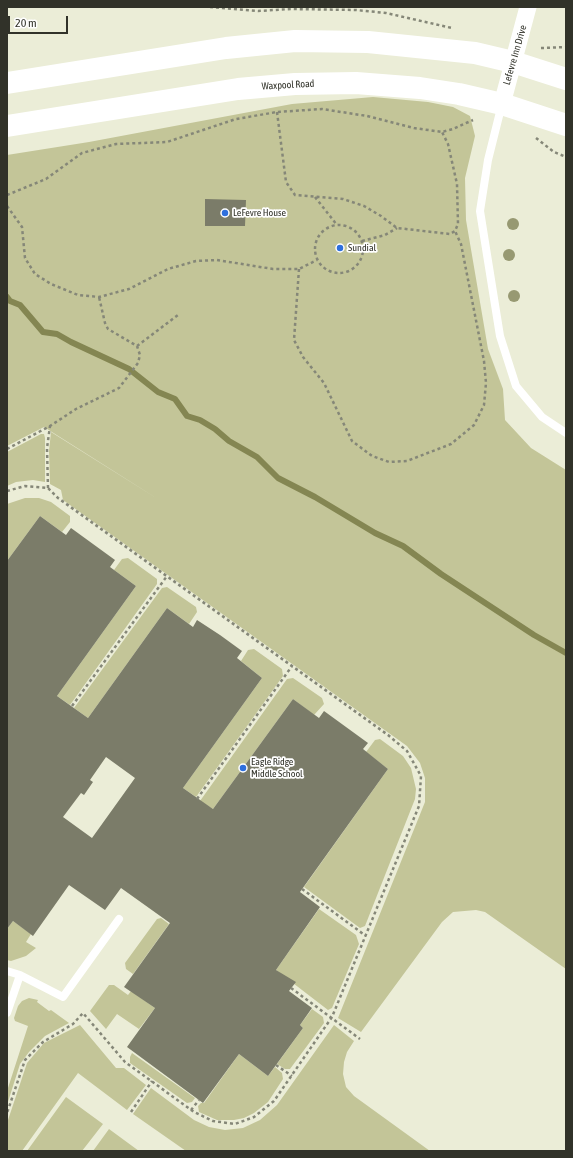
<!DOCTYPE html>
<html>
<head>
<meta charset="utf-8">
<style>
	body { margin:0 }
	#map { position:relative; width:573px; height:1158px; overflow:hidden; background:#ebedd7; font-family:"Asap Condensed",sans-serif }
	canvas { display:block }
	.frame { position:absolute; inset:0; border:8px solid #313229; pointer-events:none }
	.scale { position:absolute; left:8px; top:16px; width:60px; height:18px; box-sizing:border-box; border:2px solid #313229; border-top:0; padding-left:5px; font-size:12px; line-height:14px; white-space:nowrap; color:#313229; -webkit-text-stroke:3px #fff; paint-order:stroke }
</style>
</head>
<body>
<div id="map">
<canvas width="573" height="1158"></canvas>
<div class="frame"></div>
<div class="scale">20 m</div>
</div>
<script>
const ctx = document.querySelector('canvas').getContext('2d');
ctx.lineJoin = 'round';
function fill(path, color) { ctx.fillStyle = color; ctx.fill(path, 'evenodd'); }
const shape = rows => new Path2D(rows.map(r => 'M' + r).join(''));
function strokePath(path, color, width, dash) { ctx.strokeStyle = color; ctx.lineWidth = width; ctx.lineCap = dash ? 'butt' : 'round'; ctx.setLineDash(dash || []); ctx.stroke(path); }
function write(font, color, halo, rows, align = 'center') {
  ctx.font = font + ' "Asap Condensed",sans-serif'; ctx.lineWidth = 3.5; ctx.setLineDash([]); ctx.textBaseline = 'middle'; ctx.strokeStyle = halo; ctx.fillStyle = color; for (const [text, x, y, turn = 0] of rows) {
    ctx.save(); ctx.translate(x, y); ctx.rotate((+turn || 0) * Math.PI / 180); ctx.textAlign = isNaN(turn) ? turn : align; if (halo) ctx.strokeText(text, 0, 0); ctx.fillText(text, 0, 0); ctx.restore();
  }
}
const green = shape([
	[373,97,428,102,453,107,470,116,475,136,465,178,466,220,488,349,503,389,505,420,531,448,566,470,566,969,485,912,476,910,453,912,442,922,361,1032,338,1018,425,802,425,778,420,763,407,746,63,500,61,490,50,484,49,451,51,432,161,501,44,427,7,446,7,155,89,142,292,104],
	[41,434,44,434,45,438,45,482,33,480,16,482,7,486,7,452],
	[25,498,39,498,51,502,70,516,70,522,62,532,40,516,7,561,7,504],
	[128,558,157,579,157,584,70,705,57,696,136,586,114,570,122,559],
	[167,587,196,607,197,612,189,624,167,608,88,718,74,708,162,588],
	[254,649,282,669,283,676,196,797,183,788,262,678,241,661,248,650],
	[293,678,322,698,324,704,314,715,293,699,213,809,200,801,287,679],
	[380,739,403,756,411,768,416,789,415,799,365,926,360,928,304,887,388,769,366,752,375,740],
	[319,909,356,935,359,944,332,1008,328,1010,276,970],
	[161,918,169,924,133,974,126,969,125,963,157,919],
	[13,921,31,934,26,942,36,948,26,956,11,961,7,960,7,929],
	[109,985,114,985,128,995,131,991,155,1008,139,1029,117,1014,106,1029,90,1011],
	[29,998,38,1000,37,1002,49,1011,51,1010,69,1023,45,1036,29,1052,20,1064,7,1105,7,1091,28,1026,15,1021,14,1018,18,1006,22,1001],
	[312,1009,323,1017,324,1023,290,1069,285,1069,277,1064,303,1028,300,1025],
	[80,1025,116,1068,124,1068,146,1085,127,1110,78,1073,22,1151,7,1151,7,1123,27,1063,44,1043],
	[334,1025,354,1041,347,1052,344,1062,343,1074,346,1087,354,1096,430,1151,186,1151,133,1114,151,1088,194,1120,209,1127,225,1130,243,1128,260,1120,277,1105],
	[132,1053,195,1098,192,1102,187,1103,130,1063,130,1057],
	[239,1054,268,1076,275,1067,282,1073,283,1079,268,1102,254,1113,244,1118,234,1120,217,1120,199,1112,198,1106,201,1103,204,1103],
	[66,1097,103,1124,82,1151,27,1151],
	[109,1129,139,1151,93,1151]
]);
const stream = shape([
	[7,297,10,301,20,305,43,332,57,334,71,342,129,369,158,392,175,399,187,416,200,420,215,429,229,441,257,457,278,478,315,497,375,533,403,546,441,574,534,635,566,653]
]);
const building = shape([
	[205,199,246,200,245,226,205,226],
	[40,516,66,535,71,528,115,560,110,567,136,586,57,696,88,718,167,608,193,627,197,620,220,635,242,651,237,658,262,678,183,788,213,809,293,699,319,718,324,711,368,743,363,749,388,769,300,892,320,907,276,970,296,982,289,991,312,1008,300,1025,303,1028,268,1076,239,1054,203,1103,127,1047,155,1008,124,987,170,923,121,888,105,910,69,885,33,936,13,921,7,929,7,561],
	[106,757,135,778,92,838,63,817,81,793,84,795,93,782,90,780]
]);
const path = shape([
	[210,7,258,11,291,9,356,10,386,13,452,28],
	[541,48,566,47],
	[277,112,286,182,295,195,343,199,364,206,381,216,397,228,450,234,455,231,458,224,457,184,448,144,442,132],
	[536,138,554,152,566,157],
	[7,195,46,179,82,153,116,144,167,142,236,119,277,112,322,109,367,116,414,128,442,132,453,129,473,120],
	[315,197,337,225],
	[7,206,22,227,25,258,35,274,51,284,78,295,99,297,129,289,168,269,196,261,217,260,273,269,299,269,317,260],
	'315 249a24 24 0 1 1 48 0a24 24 0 1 1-48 0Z',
	[362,241,385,235,397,228],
	[299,269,294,340,303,357,324,383,352,441,372,456,389,462,407,461,451,444,474,425,484,405,486,383,484,361,461,244,455,231],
	[137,346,178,315],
	[7,449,50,426,76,409,119,388,138,363,140,355,137,346,108,329,105,323,99,297],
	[48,488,47,448,50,426],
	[7,491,25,486,48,488,58,498,388,735,407,751,421,776,419,806,332,1017,274,1101,254,1117,235,1124,213,1121,194,1112,125,1062,83,1013,73,1024,43,1042,25,1060,7,1113],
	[72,706,167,576],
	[197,799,292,666],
	[302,889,366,936],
	[291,988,360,1039],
	[276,1065,292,1076],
	[191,1110,199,1100],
	[131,1112,152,1081]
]);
const lane = shape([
	[502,104,488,160,480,211,500,336,516,386,542,417,566,433],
	[7,971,20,975,63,997,119,919],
	[7,1013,20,975]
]);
const street = shape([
	[502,104,528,7]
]);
const secondary = shape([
	[7,83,226,48,295,41,368,42,475,53,513,62,566,79],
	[7,126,238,89,295,84,356,83,420,88,459,94,502,104,566,125]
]);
const trees = [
	[513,224],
	[509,255],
	[514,296]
];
const markers = [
	[225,213,4,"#2e6fdd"],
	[340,248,4,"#2e6fdd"],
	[243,768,4,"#2e6fdd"]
];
const streetNames = [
	["Lefevre Inn Drive",515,55,-74],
	["Waxpool Road",288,85,-3]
];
const poiNames = [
	["LeFevre House",233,213],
	["Sundial",348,248],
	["Eagle Ridge",251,762],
	["Middle School",251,774]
];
fill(green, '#c3c598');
strokePath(stream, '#848652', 6);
fill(building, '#7b7c69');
strokePath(path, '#858778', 2.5, [3, 3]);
strokePath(lane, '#fff', 8);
strokePath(street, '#fff', 17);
strokePath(secondary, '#fff', 22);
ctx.fillStyle = '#979972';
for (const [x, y] of trees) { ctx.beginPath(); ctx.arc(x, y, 6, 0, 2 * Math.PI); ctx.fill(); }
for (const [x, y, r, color] of markers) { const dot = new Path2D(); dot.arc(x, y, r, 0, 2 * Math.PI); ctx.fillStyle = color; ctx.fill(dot); strokePath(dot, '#fff', 1.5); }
write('10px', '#313229', '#fff', streetNames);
write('10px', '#313229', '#fff', poiNames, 'left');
</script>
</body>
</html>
